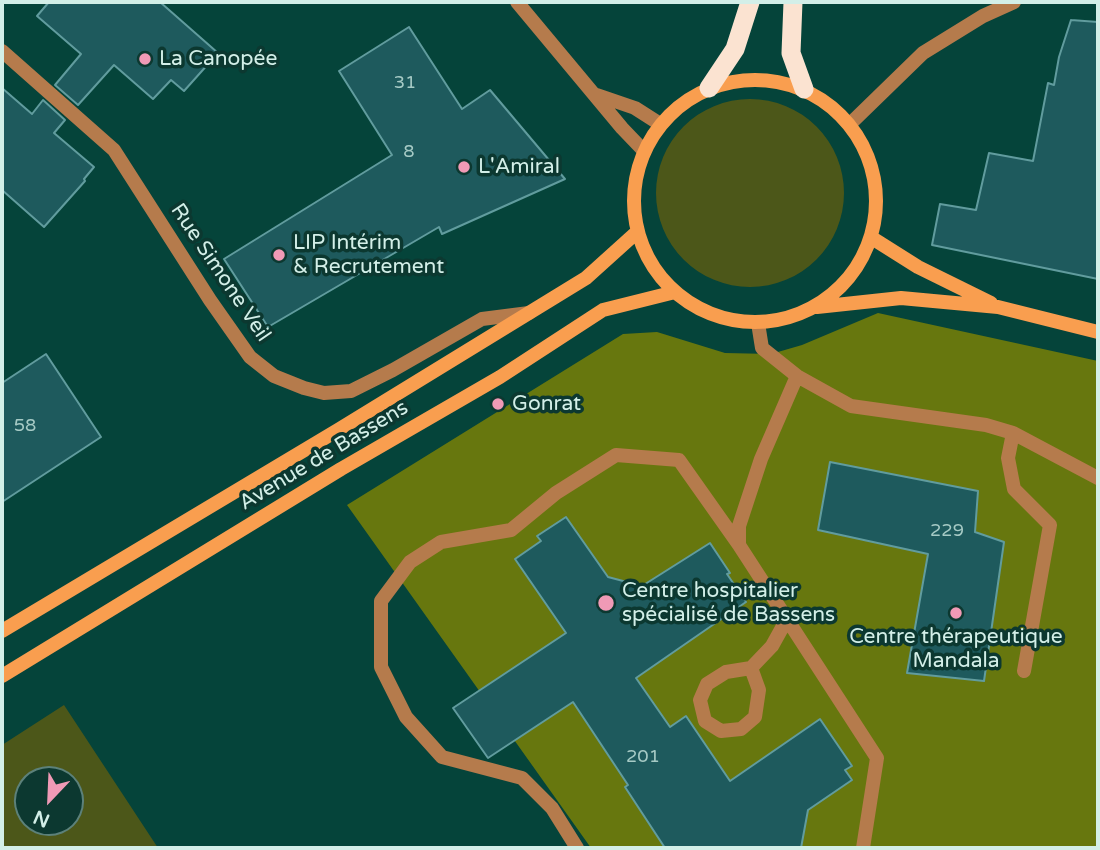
<!DOCTYPE html>
<html>
<head>
<meta charset="utf-8">
<style>
	body { margin:0 }
	#map { position:relative; width:1100px; height:850px; overflow:hidden; background:#05443a; font-family:"Varela Round",sans-serif }
	canvas { display:block }
	.frame { position:absolute; inset:0; border:4px solid #d3efe8; pointer-events:none }
	.north { position:absolute; left:14px; top:766px; width:70px; height:70px; box-sizing:border-box; background:#0c3830; border:2px solid #5c817a; border-radius:50%; rotate:203deg; font-size:19px; font-weight:700; line-height:28px; text-align:center; color:#d3efe8 }
	.north::after { content:''; display:block; margin:auto; width:24px; height:32px; background:#f09ab6; clip-path:polygon(50% 0,100% 100%,50% 72%,0 100%) }
</style>
</head>
<body>
<div id="map">
<canvas width="1100" height="850"></canvas>
<div class="frame"></div>
<div class="north">N</div>
</div>
<script>
const ctx = document.querySelector('canvas').getContext('2d');
ctx.lineJoin = 'round';
function fill(path, color) { ctx.fillStyle = color; ctx.fill(path, 'evenodd'); }
const shape = rows => new Path2D(rows.map(r => 'M' + r).join(''));
function strokePath(path, color, width, dash) { ctx.strokeStyle = color; ctx.lineWidth = width; ctx.lineCap = dash ? 'butt' : 'round'; ctx.setLineDash(dash || []); ctx.stroke(path); }
function write(font, color, halo, rows, align = 'center') {
  ctx.font = font + ' "Varela Round",sans-serif'; ctx.lineWidth = 7; ctx.setLineDash([]); ctx.textBaseline = 'middle'; ctx.strokeStyle = halo; ctx.fillStyle = color; for (const [text, x, y, turn = 0] of rows) {
    ctx.save(); ctx.translate(x, y); ctx.rotate((+turn || 0) * Math.PI / 180); ctx.textAlign = isNaN(turn) ? turn : align; if (halo) ctx.strokeText(text, 0, 0); ctx.fillText(text, 0, 0); ctx.restore();
  }
}
const green = shape([
	'656 193a94 94 0 1 1 188 0a94 94 0 1 1-188 0Z',
	[64,705,158,848,2,848,2,745],
	[28,780,70,780,70,822,28,822]
]);
const forest = shape([
	[878,313,1098,361,1098,848,591,848,347,505,623,334,657,332,725,353,771,354,802,345]
]);
const building = shape([
	[49,2,160,2,218,53,184,91,171,80,153,99,114,65,78,105,55,85,81,54,37,16,49,2],
	[1071,20,1098,22,1098,279,932,245,940,204,976,210,989,153,1033,161,1048,83,1054,85,1059,57,1071,20],
	[409,27,462,109,490,90,565,179,442,234,439,227,268,327,224,259,392,155,339,71,409,27],
	[2,88,32,114,43,100,65,120,54,133,94,167,84,179,85,181,44,227,2,190,2,88],
	[46,354,101,437,2,502,2,383,46,354],
	[830,462,978,491,975,532,1004,542,984,681,907,673,928,554,818,530,830,462],
	[566,517,608,577,642,586,710,543,730,573,727,574,746,602,636,678,670,727,686,716,730,781,820,719,852,766,845,770,852,780,808,810,801,848,665,848,625,787,628,785,573,702,488,758,453,708,566,633,515,559,541,541,537,536,566,517]
]);
const service = shape([
	[758,323,762,348,797,376,851,406,986,425,1013,433,1008,458,1014,489,1050,525,1024,671],
	[1013,433,1098,478],
	[739,545,739,526,761,459,797,376],
	[751,668,759,690,755,717,741,729,721,731,705,721,700,700,707,684,726,672,751,668,772,646,787,619],
	[577,848,552,808,522,778,442,757,406,717,381,667,381,601,410,562,441,542,511,530,556,493,616,455,679,460,739,545,877,758,863,848]
]);
const minor = shape([
	[517,2,622,128,644,151],
	[2,51,114,150,210,300,250,357,274,376,304,388,324,393,351,391,393,370,482,319,529,313],
	[597,95,635,108,660,124],
	[850,124,923,53,983,16,1014,2]
]);
const secondary = shape([
	'634 201a121 121 0 1 1 242 0a121 121 0 1 1-242 0Z',
	[872,238,918,267,991,303],
	[817,307,901,298,998,307,1098,332],
	[2,631,338,430,586,278,637,232],
	[2,676,341,469,500,377,603,310,675,292]
]);
const trunk = shape([
	[793,2,791,53,804,89],
	[709,88,735,49,750,2]
]);
const markers = [
	[145,59,7,"#f09ab6"],
	[464,167,7,"#f09ab6"],
	[279,255,7,"#f09ab6"],
	[498,404,7,"#f09ab6"],
	[606,603,9,"#f09ab6"],
	[956,613,7,"#f09ab6"]
];
const numberNames = [
	["31",405,83],
	["8",409,152],
	["58",25,426],
	["229",947,531],
	["201",643,757]
];
const poiNames = [
	["La Canopée",159,59],
	["L'Amiral",478,167],
	["LIP Intérim",293,243],
	["& Recrutement",293,267],
	["Gonrat",512,404],
	["Centre hospitalier",622,591],
	["spécialisé de Bassens",622,615],
	["Centre thérapeutique",956,637,"center"],
	["Mandala",956,661,"center"]
];
const streetNames = [
	["Rue Simone Veil",220,273,56],
	["Avenue de Bassens",324,456,-31]
];
fill(green, '#4c5719');
fill(forest, '#67770e');
fill(building, '#1e5a5d');
strokePath(building, '#619c9e', 2);
strokePath(service, '#b57b4c', 14);
strokePath(minor, '#b57b4c', 14);
strokePath(secondary, '#f99e4f', 14);
strokePath(trunk, '#fbe3d1', 19);
for (const [x, y, r, color] of markers) { const dot = new Path2D(); dot.arc(x, y, r, 0, 2 * Math.PI); ctx.fillStyle = color; ctx.fill(dot); strokePath(dot, '#0c3830', 2.5); }
write('18px', '#a6cac5', null, numberNames);
write('21px', '#d3efe8', '#0c3830', poiNames, 'left');
write('21px', '#d3efe8', '#0c3830', streetNames);
</script>
</body>
</html>
